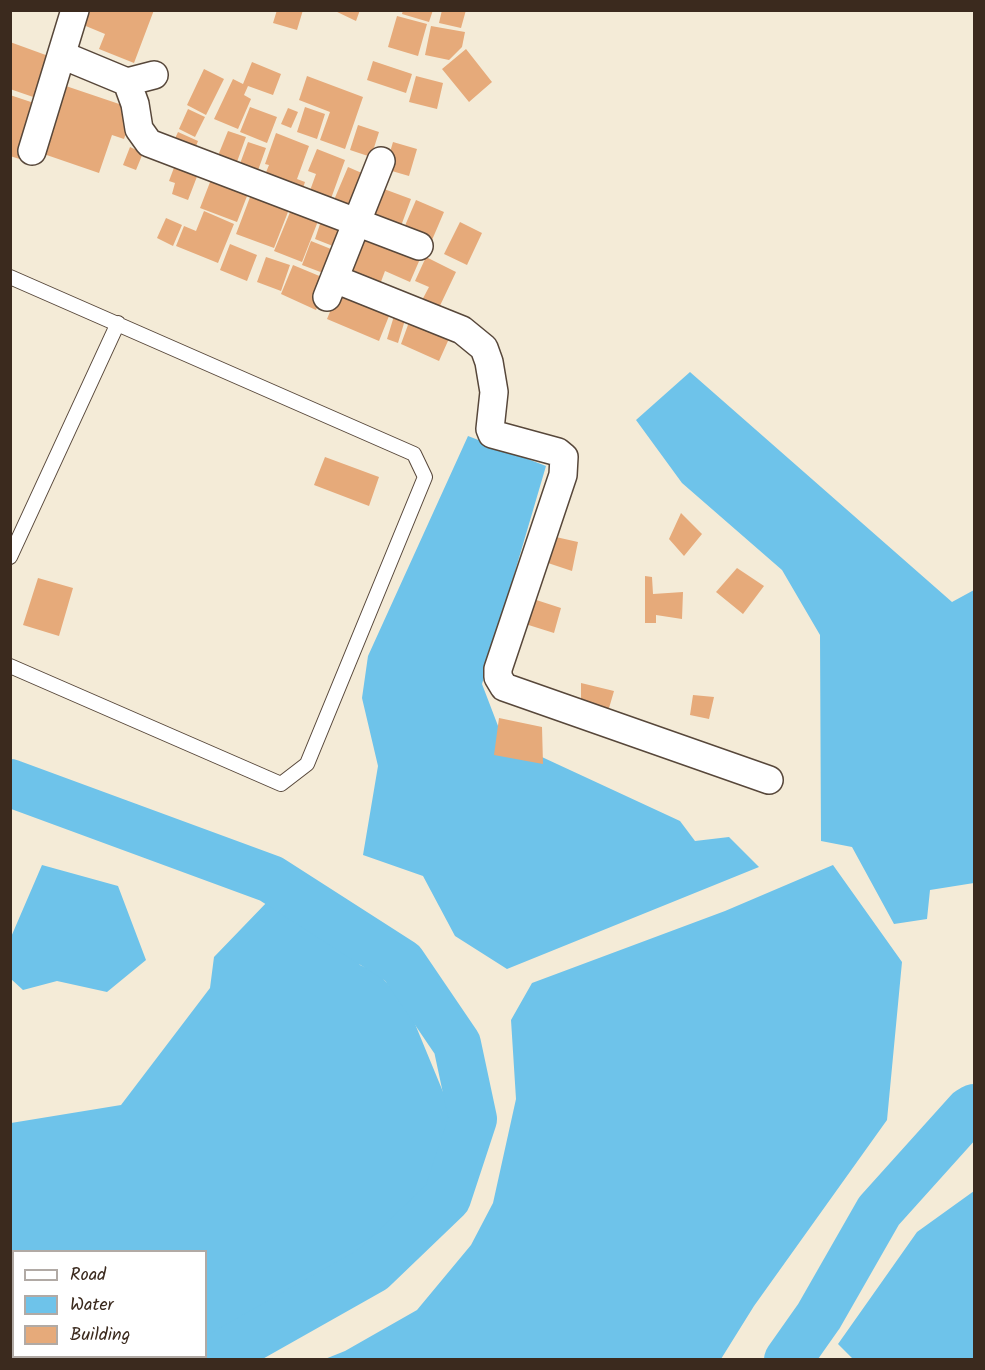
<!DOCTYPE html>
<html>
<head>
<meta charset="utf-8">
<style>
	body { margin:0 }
	#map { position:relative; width:985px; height:1370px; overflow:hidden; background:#f4ebd7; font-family:Kalam,sans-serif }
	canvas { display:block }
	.frame { position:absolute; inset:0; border:12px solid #3b2a1e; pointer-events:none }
	.legend { position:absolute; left:12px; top:1250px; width:195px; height:108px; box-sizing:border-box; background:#fff; border:2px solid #b1aaa5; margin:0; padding:8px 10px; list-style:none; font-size:18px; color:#3b2a1e }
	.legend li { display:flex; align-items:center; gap:12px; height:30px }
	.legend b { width:30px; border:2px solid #b1aaa5 }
</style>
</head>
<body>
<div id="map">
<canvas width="985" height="1370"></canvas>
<div class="frame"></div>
<ul class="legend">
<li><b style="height:8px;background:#fff"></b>Road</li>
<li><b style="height:16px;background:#6ec3ea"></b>Water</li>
<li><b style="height:16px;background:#e6aa7a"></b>Building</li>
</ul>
</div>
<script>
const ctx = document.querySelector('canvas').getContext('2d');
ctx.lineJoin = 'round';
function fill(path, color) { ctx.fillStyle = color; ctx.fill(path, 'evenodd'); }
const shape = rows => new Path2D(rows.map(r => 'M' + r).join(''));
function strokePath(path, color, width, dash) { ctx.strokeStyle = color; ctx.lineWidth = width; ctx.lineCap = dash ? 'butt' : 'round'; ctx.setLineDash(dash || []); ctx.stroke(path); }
const water = shape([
	[690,372,952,602,974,590,974,883,930,890,927,919,894,924,852,847,821,841,820,635,782,570,682,483,636,420],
	[468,436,546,466,482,684,503,739,680,821,695,841,729,837,759,867,507,969,455,936,423,876,363,855,378,766,362,698,368,656],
	[42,865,118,886,146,960,107,992,57,981,23,990,11,979,11,937],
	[833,865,902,962,887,1120,754,1306,721,1359,325,1359,345,1351,417,1310,471,1245,493,1203,516,1099,511,1020,532,983,725,911],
	[269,900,349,945,360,965,378,973,408,1007,453,1116,442,1164,425,1199,384,1244,275,1312,206,1341,206,1252,14,1252,14,1356,168,1357,161,1360,11,1359,11,1123,121,1105,210,988,214,957],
	[974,1191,974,1359,853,1359,838,1344,917,1232]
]);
const river = shape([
	[10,783,271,879,402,963,457,1044,473,1119,447,1198,373,1269,212,1360],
	[788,1360,819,1316,879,1211,969,1111,974,1108]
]);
const building = shape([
	[87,10,154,10,134,63,99,49,105,34,81,24],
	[277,10,303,10,297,30,273,23],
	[333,10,360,10,356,21],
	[403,10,433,10,429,22,402,14],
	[442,10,466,10,461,28,439,23],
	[397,16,427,24,418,56,388,47],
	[431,26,465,32,462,47,449,60,425,55],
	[10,42,54,58,39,99,10,89],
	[466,49,492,82,469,102,442,69],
	[373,61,412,74,406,93,367,80],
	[252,62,281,74,273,95,248,86,244,95,251,99,238,129,214,119,233,79,243,84],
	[204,69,224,79,206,115,187,105],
	[307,76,363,97,345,149,320,140,330,112,299,100],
	[416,76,443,83,437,109,409,102],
	[57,83,134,109,124,139,112,135,99,173,35,151],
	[10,95,43,106,26,161,10,156],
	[250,107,277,117,267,143,240,132],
	[305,107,325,114,317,139,297,132],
	[288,108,298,112,291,128,281,124],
	[188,109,205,117,195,137,179,129],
	[358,125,379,132,371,157,350,150],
	[228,131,246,137,234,170,215,163],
	[178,132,198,141,193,154,172,145],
	[276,133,309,146,297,179,305,182,300,197,262,182,269,165,265,164],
	[248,142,266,148,256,176,238,169],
	[393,142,417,149,409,176,385,169],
	[130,147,143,153,136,170,123,165],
	[317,149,345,160,329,204,308,196,316,174,308,171],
	[175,165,198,174,188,200,172,194,175,183,169,181],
	[348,167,371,177,355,216,331,207],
	[212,177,249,191,237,222,200,208],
	[255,184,293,199,274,248,236,234],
	[384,189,411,199,398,234,371,223],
	[416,200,444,212,429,247,401,235],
	[293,205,320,216,302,262,274,251],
	[204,211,234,224,218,263,176,246,184,226,196,231],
	[323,215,352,226,343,250,315,239],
	[166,218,182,225,173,246,157,238],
	[460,222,482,233,467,265,444,254],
	[359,233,420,259,410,282,385,271,376,295,340,280],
	[311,241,341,253,331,276,302,265],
	[230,244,257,255,247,281,220,270],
	[266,257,290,265,281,291,257,282],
	[426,257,456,272,436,314,419,306,429,287,415,281],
	[293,265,329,280,316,310,281,294],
	[339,290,391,311,379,341,327,319],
	[412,314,452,332,439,361,401,344],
	[394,316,405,320,398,343,387,339],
	[325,457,379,477,369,506,314,485],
	[681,513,702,534,684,556,669,539],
	[547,535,578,542,572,571,542,561],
	[737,568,764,586,743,614,716,592],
	[645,576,652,577,653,594,683,592,682,619,656,615,656,623,645,623],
	[38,578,73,588,59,636,23,625],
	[527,597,561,608,554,633,519,622],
	[581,683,614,691,607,715,581,703],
	[693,695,714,697,709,719,690,715],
	[499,718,542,727,543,764,494,755]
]);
const service = shape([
	[10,277,414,454,425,477,307,764,281,784,10,666],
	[10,557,118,323]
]);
const minor = shape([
	[62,55,127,82,154,75],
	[127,82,135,104,139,129,149,143,419,246],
	[32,151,75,10],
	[335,279,462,330,484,348,489,362,494,392,490,429,492,434,558,452,564,457,563,475,498,669,498,677,504,687,769,780],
	[327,297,381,161]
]);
fill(water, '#6ec3ea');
strokePath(river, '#6ec3ea', 48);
fill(building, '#e6aa7a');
strokePath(service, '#57473a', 16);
strokePath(minor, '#57473a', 30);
strokePath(service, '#fff', 14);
strokePath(minor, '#fff', 27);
</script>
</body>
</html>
